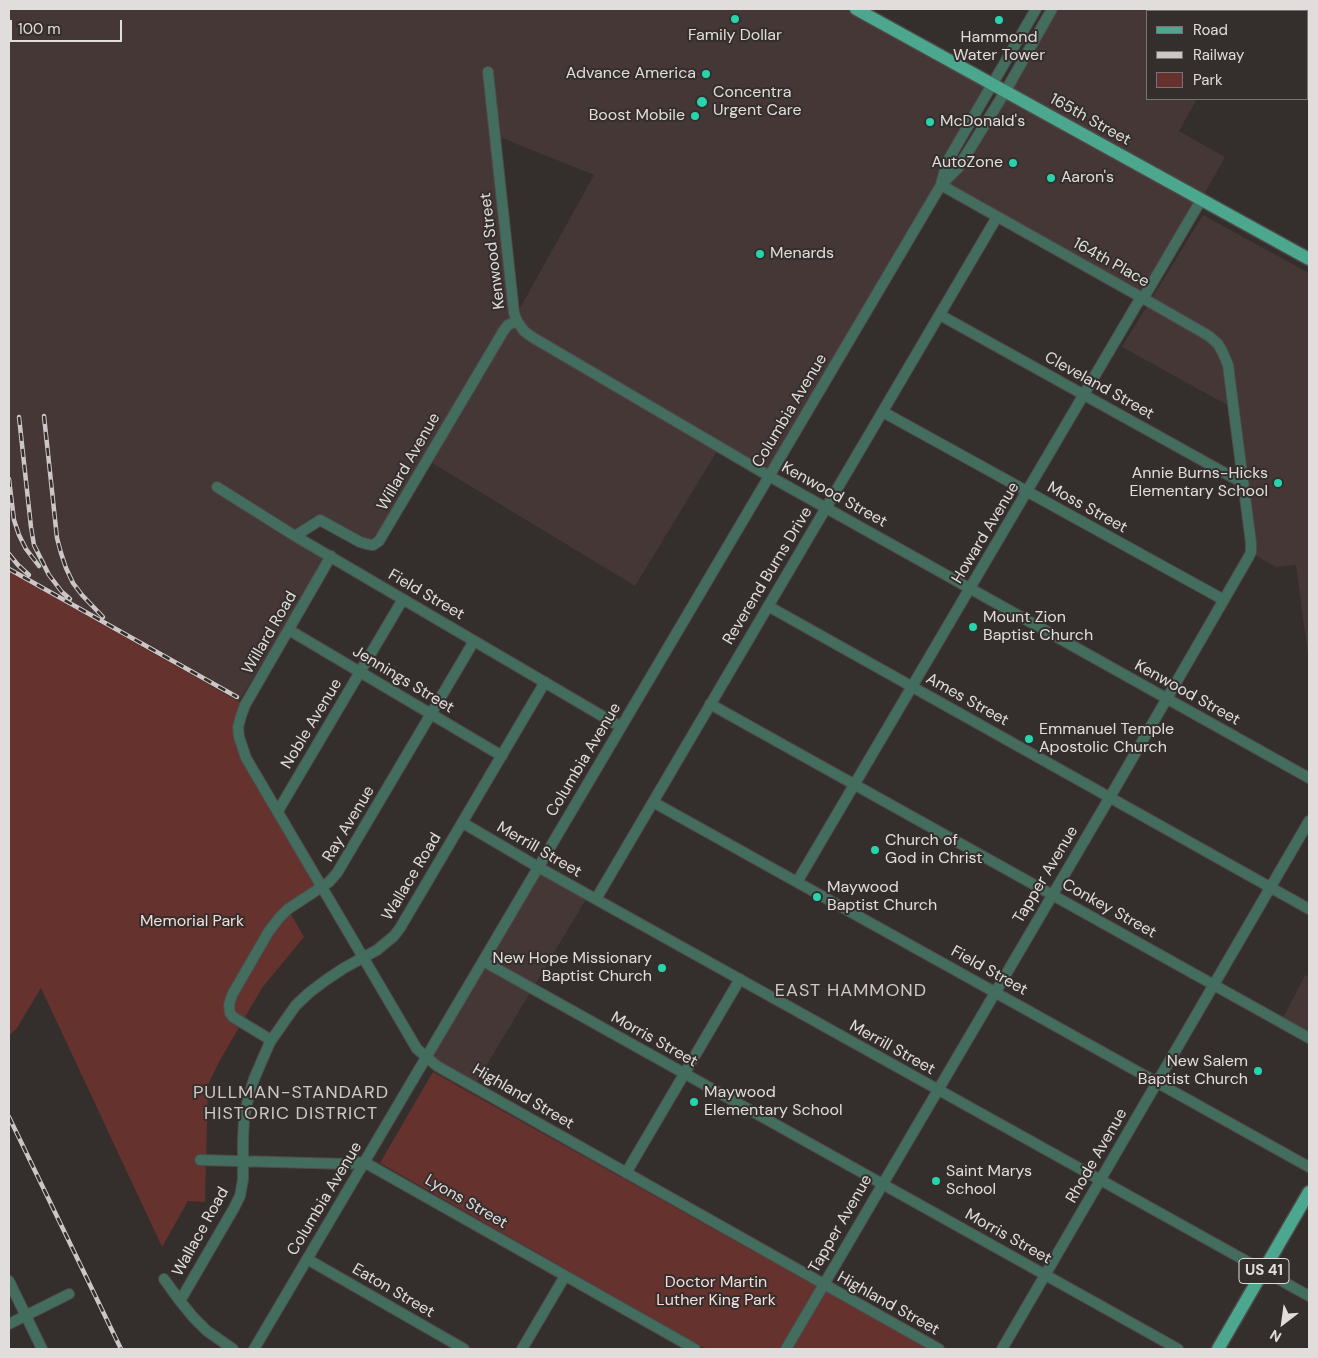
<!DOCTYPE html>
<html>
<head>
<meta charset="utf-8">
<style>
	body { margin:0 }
	#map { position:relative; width:1318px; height:1358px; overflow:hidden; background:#342e2d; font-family:"DM Sans",sans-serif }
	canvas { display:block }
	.frame { position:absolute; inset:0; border:10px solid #e1dddc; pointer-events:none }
	.legend { position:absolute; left:1146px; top:10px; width:162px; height:90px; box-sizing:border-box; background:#342e2d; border:1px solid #797473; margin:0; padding:6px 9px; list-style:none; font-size:15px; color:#e1dddc }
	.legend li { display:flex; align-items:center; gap:10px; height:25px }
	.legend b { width:25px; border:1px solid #797473 }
	.north { position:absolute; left:1258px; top:1298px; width:50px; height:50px; -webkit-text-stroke:4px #342e2d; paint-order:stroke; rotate:210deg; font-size:14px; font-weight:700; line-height:20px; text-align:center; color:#e1dddc }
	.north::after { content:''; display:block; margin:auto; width:18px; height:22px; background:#e1dddc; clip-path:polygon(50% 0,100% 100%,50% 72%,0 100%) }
	.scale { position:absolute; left:10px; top:20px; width:112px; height:22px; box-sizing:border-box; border:2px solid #e1dddc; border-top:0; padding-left:6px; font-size:15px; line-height:18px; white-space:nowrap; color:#e1dddc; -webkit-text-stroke:4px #342e2d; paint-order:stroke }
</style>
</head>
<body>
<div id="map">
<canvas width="1318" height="1358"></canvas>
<div class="frame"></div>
<ul class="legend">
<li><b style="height:6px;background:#4ba88e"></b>Road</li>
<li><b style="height:6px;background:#ccc7c6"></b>Railway</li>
<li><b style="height:14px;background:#65322d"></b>Park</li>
</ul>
<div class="north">N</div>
<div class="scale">100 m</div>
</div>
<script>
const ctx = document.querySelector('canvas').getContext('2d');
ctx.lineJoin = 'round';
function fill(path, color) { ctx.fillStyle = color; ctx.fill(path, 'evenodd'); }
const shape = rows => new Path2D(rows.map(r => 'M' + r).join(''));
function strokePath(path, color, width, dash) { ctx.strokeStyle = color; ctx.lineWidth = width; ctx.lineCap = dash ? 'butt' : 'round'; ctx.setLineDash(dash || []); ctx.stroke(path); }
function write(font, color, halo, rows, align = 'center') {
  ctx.font = font + ' "DM Sans",sans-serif'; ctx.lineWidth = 4; ctx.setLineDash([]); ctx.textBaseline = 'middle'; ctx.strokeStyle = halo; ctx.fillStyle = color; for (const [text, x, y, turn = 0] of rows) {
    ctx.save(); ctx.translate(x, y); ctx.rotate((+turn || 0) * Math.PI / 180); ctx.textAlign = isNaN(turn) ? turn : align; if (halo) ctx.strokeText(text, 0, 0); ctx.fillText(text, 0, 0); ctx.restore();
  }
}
const built = shape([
	[9,9,852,9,989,86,945,161,938,186,768,474,534,336,519,321,516,315,594,175,492,134,511,314,517,323,524,332,532,338,719,448,635,586,424,458,377,537,364,539,314,516,288,536,326,558,239,701,9,571],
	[1054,9,1216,9,1221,11,1147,11,1147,99,1197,99,1179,131,1225,157,1202,198,1008,91],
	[1006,96,1199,201,1141,295,945,185],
	[1203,215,1309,273,1309,663,1296,565,1276,567,1253,554,1240,412,1122,347],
	[539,869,588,896,476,1083,429,1056],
	[1305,975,1309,976,1309,1036,1282,1020]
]);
const green = shape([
	[9,571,245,705,239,737,322,887,288,909,304,937,262,988,219,1062,208,1085,205,1202,188,1201,162,1247,41,988,17,1028,9,1036],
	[433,1072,928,1349,706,1349,380,1163,427,1082]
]);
const minor = shape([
	[1307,12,1309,15],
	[488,72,514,313,517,321,524,331,532,337,769,476,1309,778],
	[941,184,947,162,1036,9],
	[940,315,1243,483],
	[883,412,1224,600],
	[217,487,295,536,621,727],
	[295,536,320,520,360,542,367,544,373,545,379,541,504,330,508,325,517,321],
	[331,556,245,705,241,716,238,727,239,737,246,758,417,1049,437,1066,939,1349],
	[768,606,1309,909],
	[289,630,502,756],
	[710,704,1309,1038],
	[653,802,1309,1167],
	[278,811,403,599],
	[463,823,538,867,1309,1296],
	[797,882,1137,304,1147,292,1201,200],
	[596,899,997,217],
	[483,961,1178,1349],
	[271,1040,233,1017,230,1013,229,1005,232,995,269,931,279,918,288,909,329,882,337,873,474,641],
	[200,1160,348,1164,364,1162,695,1349],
	[626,1173,740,979],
	[307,1259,464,1349],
	[164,1279,180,1301,193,1317,207,1331,233,1349],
	[9,1281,42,1349],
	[180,1301,234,1208,240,1196,243,1179,243,1140,244,1119,248,1099,254,1079,270,1042,296,1005,310,992,326,980,344,968,377,950,394,936,400,928,545,682],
	[9,1324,69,1294],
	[254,1349,941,185,958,168,1005,92,1052,9],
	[522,1349,565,1276],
	[786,1349,1110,797,1248,558,1251,552,1251,543,1228,365,1223,353,1218,344,1209,336,1155,305,941,185],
	[1002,1349,1309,821]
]);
const major = shape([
	[856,9,1309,259],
	[1218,1349,1309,1192]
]);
const rail = shape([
	[44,416,57,538,61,553,66,568,73,583,82,595,103,617],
	[19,417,31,527,34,545,49,575,62,592,70,599],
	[9,479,14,520,19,535,26,549,39,566],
	[9,554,18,565,29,575],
	[9,569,237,697],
	[9,1117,121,1349]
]);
const markers = [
	[735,19,5,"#27d5ad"],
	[999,20,5,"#27d5ad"],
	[706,74,5,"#27d5ad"],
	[702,102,6,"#27d5ad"],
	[695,116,5,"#27d5ad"],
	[930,122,5,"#27d5ad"],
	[1013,163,5,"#27d5ad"],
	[1051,178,5,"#27d5ad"],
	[760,254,5,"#27d5ad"],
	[1278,483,5,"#27d5ad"],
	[973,627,5,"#27d5ad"],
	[1029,739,5,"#27d5ad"],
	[875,850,5,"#27d5ad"],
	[817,897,5,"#27d5ad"],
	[662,968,5,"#27d5ad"],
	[1258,1071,5,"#27d5ad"],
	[694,1102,5,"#27d5ad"],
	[936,1181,5,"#27d5ad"]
];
const shields = [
	[1264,1271,50]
];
const shieldNames = [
	["US 41",1264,1271]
];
const poiNames = [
	["Family Dollar",735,36,"center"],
	["Hammond",999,38,"center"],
	["Water Tower",999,56,"center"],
	["Advance America",696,74,"right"],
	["Concentra",713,93],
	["Urgent Care",713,111],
	["Boost Mobile",685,116,"right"],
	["McDonald's",940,122],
	["AutoZone",1003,163,"right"],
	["Aaron's",1061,178],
	["Menards",770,254],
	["Annie Burns-Hicks",1268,474,"right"],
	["Elementary School",1268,492,"right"],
	["Mount Zion",983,618],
	["Baptist Church",983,636],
	["Emmanuel Temple",1039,730],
	["Apostolic Church",1039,748],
	["Church of",885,841],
	["God in Christ",885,859],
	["Maywood",827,888],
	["Baptist Church",827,906],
	["New Hope Missionary",652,959,"right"],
	["Baptist Church",652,977,"right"],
	["New Salem",1248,1062,"right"],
	["Baptist Church",1248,1080,"right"],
	["Maywood",704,1093],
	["Elementary School",704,1111],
	["Saint Marys",946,1172],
	["School",946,1190]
];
const streetNames = [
	["165th Street",1090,120,29],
	["Kenwood Street",493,251,-97],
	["164th Place",1111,263,29],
	["Cleveland Street",1099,386,29],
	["Columbia Avenue",790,411,-59],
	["Willard Avenue",409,462,-60],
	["Kenwood Street",834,495,29],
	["Moss Street",1087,508,29],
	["Howard Avenue",986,533,-59],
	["Reverend Burns Drive",768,576,-59],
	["Field Street",426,595,30],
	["Willard Road",270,633,-60],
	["Jennings Street",403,680,31],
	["Kenwood Street",1187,693,29],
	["Ames Street",967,700,29],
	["Noble Avenue",312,724,-59],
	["Columbia Avenue",584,760,-59],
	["Ray Avenue",349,824,-59],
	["Merrill Street",539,850,30],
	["Tapper Avenue",1046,875,-59],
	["Wallace Road",412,877,-59],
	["Conkey Street",1109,909,29],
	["Field Street",989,971,29],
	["Morris Street",654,1040,29],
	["Merrill Street",892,1048,29],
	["Highland Street",523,1097,30],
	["Rhode Avenue",1097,1156,-60],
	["Columbia Avenue",325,1199,-59],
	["Lyons Street",466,1202,30],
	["Tapper Avenue",841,1224,-60],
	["Wallace Road",201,1232,-61],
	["Morris Street",1008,1237,29],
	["Eaton Street",393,1291,30],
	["Highland Street",888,1304,29]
];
const parkNames = [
	["Memorial Park",192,922],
	["Doctor Martin",716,1283],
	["Luther King Park",716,1301]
];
const neighbourhoodNames = [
	["EAST HAMMOND",851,991],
	["PULLMAN-STANDARD",291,1093],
	["HISTORIC DISTRICT",291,1114]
];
fill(built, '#443735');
fill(green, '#65322d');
strokePath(minor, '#504a49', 12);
strokePath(major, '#504a49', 15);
strokePath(minor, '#436d5f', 10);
strokePath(major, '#4ba88e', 12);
strokePath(rail, '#ccc7c6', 4.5);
strokePath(rail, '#342e2d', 2.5, [8]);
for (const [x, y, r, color] of markers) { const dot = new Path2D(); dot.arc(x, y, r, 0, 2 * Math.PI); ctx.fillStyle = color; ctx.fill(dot); strokePath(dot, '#342e2d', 2); }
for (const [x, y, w] of shields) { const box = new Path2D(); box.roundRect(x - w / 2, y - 12.5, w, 25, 4); ctx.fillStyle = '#342e2d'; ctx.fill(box); strokePath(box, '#e1dddc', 1); }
write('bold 15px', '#e1dddc', null, shieldNames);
write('16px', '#e1dddc', '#342e2d', poiNames, 'left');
write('16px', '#e1dddc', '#342e2d', streetNames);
write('16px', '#f7ddda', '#342e2d', parkNames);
ctx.letterSpacing = '1px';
write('18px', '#cfc7c6', '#342e2d', neighbourhoodNames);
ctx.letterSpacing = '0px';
</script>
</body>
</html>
